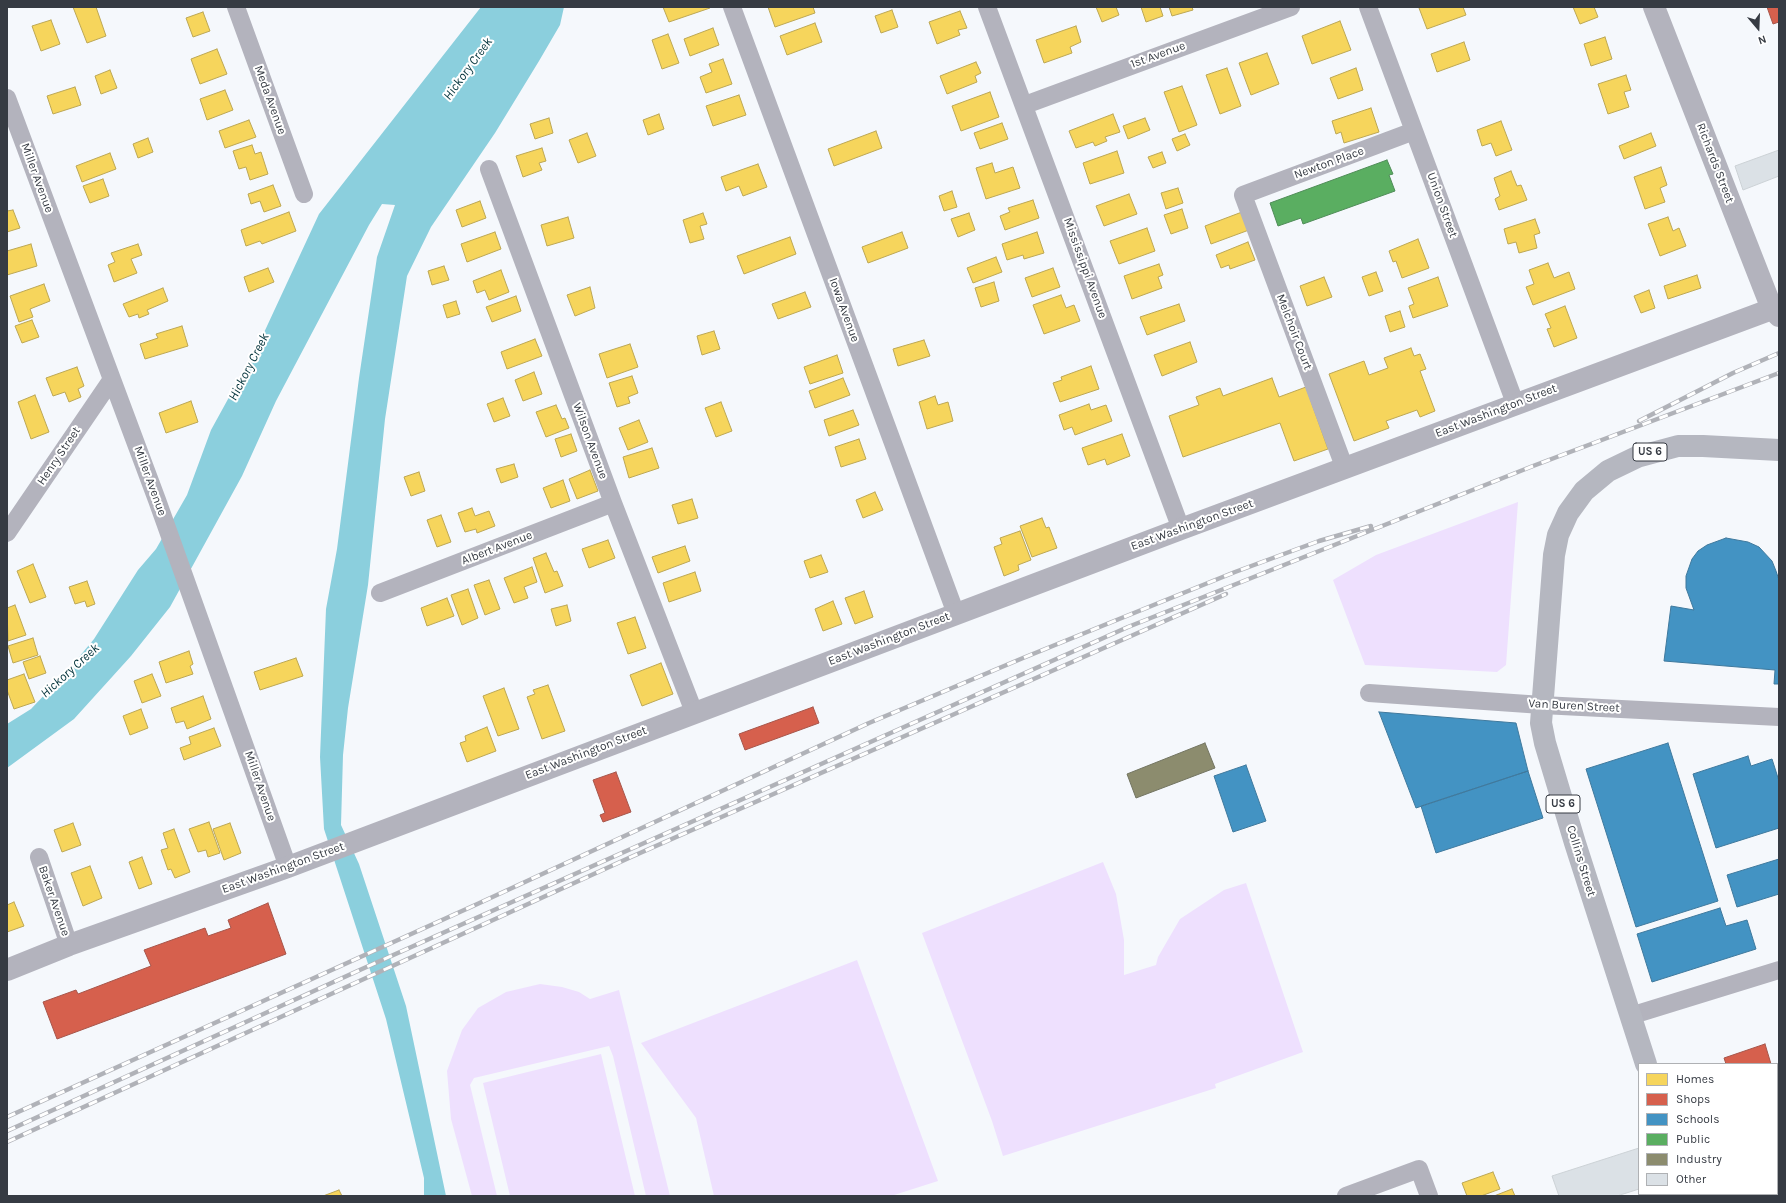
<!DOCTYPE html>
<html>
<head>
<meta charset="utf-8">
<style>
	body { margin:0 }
	#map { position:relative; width:1786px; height:1203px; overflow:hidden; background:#f5f8fc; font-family:Karla,sans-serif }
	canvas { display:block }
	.frame { position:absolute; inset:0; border:8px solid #363b43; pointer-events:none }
	.legend { position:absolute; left:1638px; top:1063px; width:140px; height:132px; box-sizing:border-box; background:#fff; border:1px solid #afb1b4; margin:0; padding:5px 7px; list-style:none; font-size:12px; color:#363b43 }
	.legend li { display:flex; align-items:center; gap:8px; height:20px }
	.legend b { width:20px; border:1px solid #afb1b4 }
	.north { position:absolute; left:1738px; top:8px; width:40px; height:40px; -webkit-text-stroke:3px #fff; paint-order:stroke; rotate:161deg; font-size:11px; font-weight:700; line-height:16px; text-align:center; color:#363b43 }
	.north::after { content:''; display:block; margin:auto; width:14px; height:18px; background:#363b43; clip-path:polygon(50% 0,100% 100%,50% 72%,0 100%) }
</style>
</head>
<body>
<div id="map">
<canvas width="1786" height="1203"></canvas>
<div class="frame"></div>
<ul class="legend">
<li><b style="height:11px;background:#f6d55c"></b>Homes</li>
<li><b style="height:11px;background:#d6604d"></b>Shops</li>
<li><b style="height:11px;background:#4393c3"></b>Schools</li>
<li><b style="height:11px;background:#5aae61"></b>Public</li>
<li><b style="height:11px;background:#8c8c6e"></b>Industry</li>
<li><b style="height:11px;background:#dbe1e6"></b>Other</li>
</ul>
<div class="north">N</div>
</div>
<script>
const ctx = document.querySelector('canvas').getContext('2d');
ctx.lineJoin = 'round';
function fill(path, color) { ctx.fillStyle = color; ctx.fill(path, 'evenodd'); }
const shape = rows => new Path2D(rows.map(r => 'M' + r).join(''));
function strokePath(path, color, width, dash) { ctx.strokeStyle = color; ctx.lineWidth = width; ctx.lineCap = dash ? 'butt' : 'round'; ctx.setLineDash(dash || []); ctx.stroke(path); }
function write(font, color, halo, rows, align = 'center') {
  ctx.font = font + ' Karla,sans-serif'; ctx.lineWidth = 4; ctx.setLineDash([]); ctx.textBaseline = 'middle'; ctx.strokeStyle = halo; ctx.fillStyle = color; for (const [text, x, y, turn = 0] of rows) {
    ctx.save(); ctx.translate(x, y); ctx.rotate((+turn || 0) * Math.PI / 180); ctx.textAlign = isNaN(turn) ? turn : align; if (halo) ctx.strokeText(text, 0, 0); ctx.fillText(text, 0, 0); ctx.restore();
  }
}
const green = shape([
	[1518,502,1506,665,1497,672,1365,665,1333,580,1376,555],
	[1103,862,1116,894,1124,940,1124,975,1156,965,1158,957,1180,919,1224,890,1246,883,1303,1052,1215,1084,1216,1088,1003,1156,992,1121,922,933],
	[857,960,938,1181,891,1196,714,1196,696,1118,641,1043],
	[540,984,562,987,579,992,590,999,619,990,670,1196,646,1196,613,1056,609,1046,474,1078,470,1085,497,1196,472,1196,451,1119,447,1071,462,1030,478,1008,506,992],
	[601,1054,635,1196,510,1196,483,1083]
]);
const water = shape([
	[481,7,564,7,560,25,539,61,495,133,431,227,407,276,385,419,368,585,348,708,343,755,341,825,359,864,406,1006,446,1196,424,1196,424,1178,386,1019,324,829,320,757,326,609,337,549,359,378,377,257,395,205,382,204,369,225,276,401,242,476,170,607,131,656,74,719,7,768,7,724,31,709,69,669,94,639,138,570,156,549,187,495,211,430,261,339,319,214]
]);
const homes = shape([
	[73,7,96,7,106,36,87,43,73,7],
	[663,7,710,7,710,8,669,22,663,7],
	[768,7,813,7,815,13,775,27,768,7],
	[1096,7,1116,7,1119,15,1102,22,1096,7],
	[1141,7,1160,7,1163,16,1146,22,1141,7],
	[1169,7,1192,7,1193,10,1172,16,1169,7],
	[1421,7,1463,7,1466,15,1427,29,1419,8,1421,7],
	[1573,7,1594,7,1598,17,1580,24,1573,7],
	[892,10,898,27,881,33,875,16,892,10],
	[960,11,967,28,958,30,960,35,937,44,929,22,960,11],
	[203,12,210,31,193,37,186,18,203,12],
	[51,20,60,44,41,51,32,26,51,20],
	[1340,21,1351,50,1312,64,1302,36,1340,21],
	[815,23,822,42,787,55,780,36,815,23],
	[1076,26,1081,42,1070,47,1072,53,1044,63,1036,40,1076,26],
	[713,28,719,45,690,56,684,39,713,28],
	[668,34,679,63,662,69,652,40,668,34],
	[1605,37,1612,59,1591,66,1584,44,1605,37],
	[1464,42,1470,60,1437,72,1431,54,1464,42],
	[217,49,227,74,200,84,191,59,217,49],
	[1267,53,1279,84,1251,95,1239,63,1267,53],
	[723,59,732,84,706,93,700,77,712,72,709,64,723,59],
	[976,62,981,73,975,76,977,82,947,94,940,76,976,62],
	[1227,68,1241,106,1220,114,1206,75,1227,68],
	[1356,68,1363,90,1338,99,1330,78,1356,68],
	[110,70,117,88,101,94,95,76,110,70],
	[1626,75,1631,90,1624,92,1629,107,1608,114,1598,84,1626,75],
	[1182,86,1197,125,1179,132,1164,92,1182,86],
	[75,87,81,105,53,114,47,96,75,87],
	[225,90,233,110,207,120,200,99,225,90],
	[990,92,999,117,961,131,952,106,990,92],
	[739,95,746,115,713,126,706,106,739,95],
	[1371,108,1379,132,1344,143,1341,132,1336,134,1332,121,1371,108],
	[659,114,664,129,648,135,643,120,659,114],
	[1113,114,1120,132,1105,137,1107,141,1095,146,1093,142,1076,148,1069,131,1113,114],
	[549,118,553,133,535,139,530,124,549,118],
	[1145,118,1150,130,1128,139,1123,126,1145,118],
	[249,120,256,137,225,148,219,131,249,120],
	[1501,121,1512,150,1496,156,1491,143,1482,146,1477,130,1501,121],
	[1002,123,1008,139,980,149,974,133,1002,123],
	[876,131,882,148,834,166,828,149,876,131],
	[587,133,596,156,578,163,569,140,587,133],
	[1651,133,1656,146,1624,159,1619,146,1651,133],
	[1185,134,1190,145,1177,151,1172,139,1185,134],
	[148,138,153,152,138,158,133,144,148,138],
	[252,145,255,154,261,152,268,174,250,180,246,167,239,169,233,151,252,145],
	[542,148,546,161,539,163,542,170,523,177,516,156,542,148],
	[1117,151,1124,173,1090,184,1083,163,1117,151],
	[1162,152,1166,163,1153,168,1148,157,1162,152],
	[110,153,116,169,82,182,76,166,110,153],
	[992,163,995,173,1013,167,1020,188,986,199,976,168,992,163],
	[758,164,767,187,743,196,739,186,726,191,721,177,758,164],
	[1661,167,1667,185,1660,188,1665,202,1645,209,1634,177,1661,167],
	[1511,171,1517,186,1521,185,1527,200,1499,210,1495,199,1500,196,1494,178,1511,171],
	[103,179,109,196,90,203,83,186,103,179],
	[273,185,281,206,264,212,260,201,251,204,248,194,273,185],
	[1178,188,1183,203,1166,209,1161,193,1178,188],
	[952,191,957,207,944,211,939,196,952,191],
	[1129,194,1137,214,1104,226,1096,206,1129,194],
	[1033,200,1039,218,1005,230,1000,216,1010,212,1008,208,1033,200],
	[480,201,486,218,462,227,456,210,480,201],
	[1182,209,1188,228,1171,234,1164,215,1182,209],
	[13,210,20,228,7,232,7,211,13,210],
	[289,212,296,231,262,244,260,241,246,246,241,230,289,212],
	[1242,212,1249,230,1211,244,1205,226,1242,212],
	[703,213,707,224,700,226,704,239,690,243,683,220,703,213],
	[969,213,975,230,958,237,951,219,969,213],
	[568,217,574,238,547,246,541,225,568,217],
	[1668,217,1673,231,1679,228,1686,246,1660,256,1648,224,1668,217],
	[1535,219,1540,233,1534,235,1537,248,1519,253,1516,242,1508,244,1504,229,1535,219],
	[1147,228,1155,251,1119,264,1110,241,1147,228],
	[495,232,501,249,467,262,461,244,495,232],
	[902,232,908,248,868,263,862,247,902,232],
	[1037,232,1044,253,1024,259,1023,255,1007,260,1002,244,1037,232],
	[790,237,796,254,744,274,737,256,790,237],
	[1418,239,1429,268,1402,278,1396,261,1393,262,1389,251,1418,239],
	[1248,242,1255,260,1230,269,1229,265,1221,268,1216,255,1248,242],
	[31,244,37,266,7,275,7,251,31,244],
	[138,244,142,255,131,259,137,273,114,282,108,265,115,262,111,253,138,244],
	[996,257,1002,272,973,283,967,268,996,257],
	[1548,263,1554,278,1569,272,1575,289,1533,305,1526,287,1534,284,1529,270,1548,263],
	[1159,264,1163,275,1158,277,1162,288,1132,299,1124,276,1159,264],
	[444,266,449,280,432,285,428,271,444,266],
	[268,268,274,282,249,292,244,277,268,268],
	[1053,268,1060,287,1032,297,1025,278,1053,268],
	[501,270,509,292,489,300,485,290,477,293,473,281,501,270],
	[1376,272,1383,291,1369,296,1362,277,1376,272],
	[1697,275,1701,288,1668,299,1664,286,1697,275],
	[1324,277,1332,297,1307,306,1300,286,1324,277],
	[1438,277,1448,306,1413,318,1409,306,1414,304,1408,288,1438,277],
	[994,282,999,301,981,307,975,288,994,282],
	[44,284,50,301,30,309,33,317,19,322,10,296,44,284],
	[590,287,595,308,575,316,567,295,590,287],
	[163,288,168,301,147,310,149,314,139,318,138,314,129,317,123,304,163,288],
	[1649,290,1655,308,1641,313,1634,296,1649,290],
	[805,292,811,307,778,319,772,304,805,292],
	[1061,295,1066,308,1074,305,1080,321,1044,334,1033,305,1061,295],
	[516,296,521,311,492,322,486,307,516,296],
	[456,301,460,314,447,318,443,305,456,301],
	[1179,304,1185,321,1147,335,1140,317,1179,304],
	[1565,306,1577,338,1554,347,1547,329,1551,328,1545,314,1565,306],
	[1400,311,1405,327,1390,332,1385,316,1400,311],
	[32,320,39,337,22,343,15,326,32,320],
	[182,326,188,346,145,359,140,344,158,338,156,334,182,326],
	[714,331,720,349,702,355,697,336,714,331],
	[535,339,542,356,507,369,501,352,535,339],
	[924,340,930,356,898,366,893,349,924,340],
	[1190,342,1197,362,1162,376,1154,355,1190,342],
	[630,344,638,367,607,378,599,354,630,344],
	[1411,348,1414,356,1420,354,1426,369,1420,371,1435,411,1420,417,1417,410,1386,421,1389,428,1354,441,1329,374,1364,361,1369,375,1388,368,1384,358,1411,348],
	[837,355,843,373,810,384,804,367,837,355],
	[1091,366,1099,389,1060,402,1053,383,1062,380,1061,377,1091,366],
	[77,367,84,386,78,389,81,397,69,402,65,392,53,396,46,378,77,367],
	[534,372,542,394,523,401,515,380,534,372],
	[632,376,638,393,628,397,630,403,617,407,609,383,632,376],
	[843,378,850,395,815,408,809,391,843,378],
	[1272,378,1279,397,1306,387,1328,449,1294,461,1280,423,1183,457,1169,416,1199,405,1196,397,1220,388,1223,396,1272,378],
	[35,395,49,432,31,439,18,402,35,395],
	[935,396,938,405,948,402,953,421,927,429,919,402,935,396],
	[503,398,510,416,494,422,487,404,503,398],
	[191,401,198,422,166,433,159,413,191,401],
	[721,402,732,431,716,437,705,408,721,402],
	[1089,404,1091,410,1106,405,1112,421,1075,435,1072,427,1064,430,1059,415,1089,404],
	[556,405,562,419,565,418,569,428,546,437,536,412,556,405],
	[853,410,859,425,829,436,824,420,853,410],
	[639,420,648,442,628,450,619,428,639,420],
	[571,434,577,451,561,457,555,439,571,434],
	[1122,434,1130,456,1107,465,1105,459,1088,465,1082,448,1122,434],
	[859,439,866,459,841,467,835,447,859,439],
	[652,448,659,468,629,478,623,457,652,448],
	[514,464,518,477,501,483,496,469,514,464],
	[590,470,598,491,577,499,569,479,590,470],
	[419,472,425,491,411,496,404,477,419,472],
	[563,480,570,501,551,508,543,488,563,480],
	[875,492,883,510,863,518,856,500,875,492],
	[692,499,698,518,678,524,672,505,692,499],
	[472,508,475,516,489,511,495,526,477,533,476,529,465,532,458,513,472,508],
	[441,515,451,542,437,547,427,520,441,515],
	[1042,518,1046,528,1049,527,1057,548,1032,557,1020,526,1042,518],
	[1020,531,1031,560,1018,565,1019,570,1004,576,994,547,1002,544,1000,538,1020,531],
	[608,540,615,558,589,568,582,549,608,540],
	[685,546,690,561,658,573,652,557,685,546],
	[546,553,554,572,557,571,563,586,545,593,533,558,546,553],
	[821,555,828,572,810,578,804,561,821,555],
	[33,564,46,597,30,603,17,571,33,564],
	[532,567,537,582,524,587,528,598,514,603,504,578,532,567],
	[695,572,701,591,669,602,663,583,695,572],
	[489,580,500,609,485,615,474,585,489,580],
	[87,581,95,604,87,607,85,601,75,604,69,587,87,581],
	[468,589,478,618,462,625,451,595,468,589],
	[864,591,873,617,855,624,845,598,864,591],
	[447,598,454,616,427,626,421,608,447,598],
	[833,601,842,624,823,631,815,609,833,601],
	[15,605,26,635,8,641,7,608,15,605],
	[567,605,571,621,556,626,551,609,567,605],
	[635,617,646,648,628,654,617,623,635,617],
	[33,638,38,655,13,663,8,646,33,638],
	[189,651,193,664,190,666,193,674,166,683,159,662,189,651],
	[40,656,46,673,29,679,23,662,40,656],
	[296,658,303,676,260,690,254,672,296,658],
	[661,663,673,694,642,706,630,675,661,663],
	[24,674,35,702,14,709,7,690,7,680,24,674],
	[152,674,161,696,142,703,134,681,152,674],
	[548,685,565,731,542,739,527,697,535,694,533,690,548,685],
	[504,688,519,729,498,736,483,696,504,688],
	[203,696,211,719,187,729,184,721,176,723,171,708,203,696],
	[141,709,148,728,130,735,123,716,141,709],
	[487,727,496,751,467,762,460,743,466,741,465,736,487,727],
	[214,728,221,746,184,760,180,748,191,744,189,737,214,728],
	[209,822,220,853,208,857,206,850,198,852,189,829,209,822],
	[73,823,81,845,62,852,54,830,73,823],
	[230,823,241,853,224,860,213,829,230,823],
	[174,829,190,872,175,878,171,869,168,870,161,850,168,848,163,833,174,829],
	[142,857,152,884,139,889,129,862,142,857],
	[90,866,102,898,83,906,71,873,90,866],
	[14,902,24,926,7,932,7,905,14,902],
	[1493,1172,1500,1189,1481,1196,1467,1196,1462,1183,1493,1172],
	[1512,1189,1515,1196,1494,1196,1512,1189],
	[339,1190,342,1196,323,1196,339,1190]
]);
const shops = shape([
	[1767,7,1779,7,1779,22,1773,24,1767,7],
	[813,707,819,723,745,750,739,734,813,707],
	[616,772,631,812,603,822,600,815,605,813,593,780,616,772],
	[268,903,286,954,57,1039,43,1002,76,990,78,994,151,966,144,950,205,928,208,936,231,928,228,920,268,903],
	[1765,1044,1771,1064,1726,1064,1724,1058,1765,1044],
	[1777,1081,1779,1087,1779,1148,1777,1149,1777,1081],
	[1777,1177,1779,1177,1779,1196,1774,1196,1773,1194,1777,1194,1777,1177]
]);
const schools = shape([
	[1726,538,1748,542,1759,547,1772,561,1776,571,1779,580,1779,684,1774,684,1775,670,1664,661,1671,606,1694,610,1686,588,1686,576,1692,559,1698,551,1707,545,1726,538],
	[1379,712,1516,723,1528,771,1416,808,1379,712],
	[1668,743,1718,901,1636,927,1586,769,1668,743],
	[1748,756,1751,766,1772,759,1779,781,1779,828,1716,848,1693,774,1748,756],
	[1246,765,1266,821,1233,832,1214,776,1246,765],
	[1528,771,1543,818,1436,853,1421,806,1528,771],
	[1779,859,1779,894,1737,907,1727,875,1779,859],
	[1720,908,1726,926,1747,920,1756,949,1652,982,1637,934,1720,908]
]);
const public = shape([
	[1387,160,1393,174,1389,175,1395,191,1303,224,1301,218,1278,226,1270,203,1387,160]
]);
const industry = shape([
	[1205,743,1215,768,1136,798,1127,774,1205,743]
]);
const building = shape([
	[1779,150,1779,176,1743,190,1735,166,1779,150],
	[1639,1148,1639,1189,1617,1196,1559,1196,1552,1176,1639,1148]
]);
const minor = shape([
	[236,7,304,194],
	[732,7,956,614],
	[987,7,1181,529],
	[1368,7,1515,403],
	[7,98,157,500,288,867],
	[1025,105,1291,7],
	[489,169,613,503,694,712],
	[1345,469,1243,195,1414,131],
	[7,533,112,379],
	[380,593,613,503],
	[1369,693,1542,705,1779,717],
	[39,857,69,945],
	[1630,1016,1779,970],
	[1346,1196,1419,1169,1429,1196]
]);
const tertiary = shape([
	[1654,7,1772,309,1779,316],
	[7,970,69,945,288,867,1181,529,1772,309]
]);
const primary = shape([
	[1646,1064,1575,843,1545,743,1541,723,1554,555,1558,535,1568,513,1584,491,1608,471,1637,457,1678,446,1703,446,1779,450],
	[1685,1194,1686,1196]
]);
const rail = shape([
	[1639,421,1733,373,1779,353],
	[7,1117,473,906,869,723,1023,658,1235,572,1319,541,1371,526],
	[7,1131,362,969,1128,627,1533,466,1779,373],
	[7,1142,631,857,1226,594]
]);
const shields = [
	[1650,452,34],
	[1563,804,34]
];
const shieldNames = [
	["US 6",1650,452],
	["US 6",1563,804]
];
const streetNames = [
	["1st Avenue",1158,55,-20],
	["Meda Avenue",270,100,70],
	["Newton Place",1329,163,-20],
	["Richards Street",1715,163,69],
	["Miller Avenue",37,178,70],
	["Union Street",1442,205,70],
	["Mississippi Avenue",1085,268,70],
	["Iowa Avenue",844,310,70],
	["Melchoir Court",1294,332,69],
	["East Washington Street",1496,411,-21],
	["Wilson Avenue",590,441,70],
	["Henry Street",59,456,-56],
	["Miller Avenue",150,481,70],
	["East Washington Street",1192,525,-20],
	["Albert Avenue",497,548,-21],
	["East Washington Street",889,639,-21],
	["Van Buren Street",1574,706,3],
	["East Washington Street",586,753,-21],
	["Miller Avenue",260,786,71],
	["Collins Street",1581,861,73],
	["East Washington Street",283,868,-20],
	["Baker Avenue",54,901,71]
];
const waterNames = [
	["Hickory Creek",468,69,-54],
	["Hickory Creek",249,367,-63],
	["Hickory Creek",70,671,-42]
];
fill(green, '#eee0fe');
fill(water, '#8bcfdd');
fill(homes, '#f6d55c');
strokePath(homes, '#bca754', 1);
fill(shops, '#d6604d');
strokePath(shops, '#a6554a', 1);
fill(schools, '#4393c3');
strokePath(schools, '#3f799d', 1);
fill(public, '#5aae61');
strokePath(public, '#4f8c58', 1);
fill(industry, '#8c8c6e');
strokePath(industry, '#727461', 1);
fill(building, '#dbe1e6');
strokePath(building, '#ccd2d6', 1);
strokePath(minor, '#b3b3bd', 18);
strokePath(tertiary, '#b3b3bd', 22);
strokePath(primary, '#b5b7c0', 22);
strokePath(rail, '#b0b2b8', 4.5);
strokePath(rail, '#fff', 3, [9]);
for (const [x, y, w] of shields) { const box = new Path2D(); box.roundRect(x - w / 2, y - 9, w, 18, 3); ctx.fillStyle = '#fff'; ctx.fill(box); strokePath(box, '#363b43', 1); }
write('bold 11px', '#363b43', null, shieldNames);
write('12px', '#363b43', '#fff', streetNames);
write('italic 13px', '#03333b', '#fff', waterNames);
</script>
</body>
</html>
